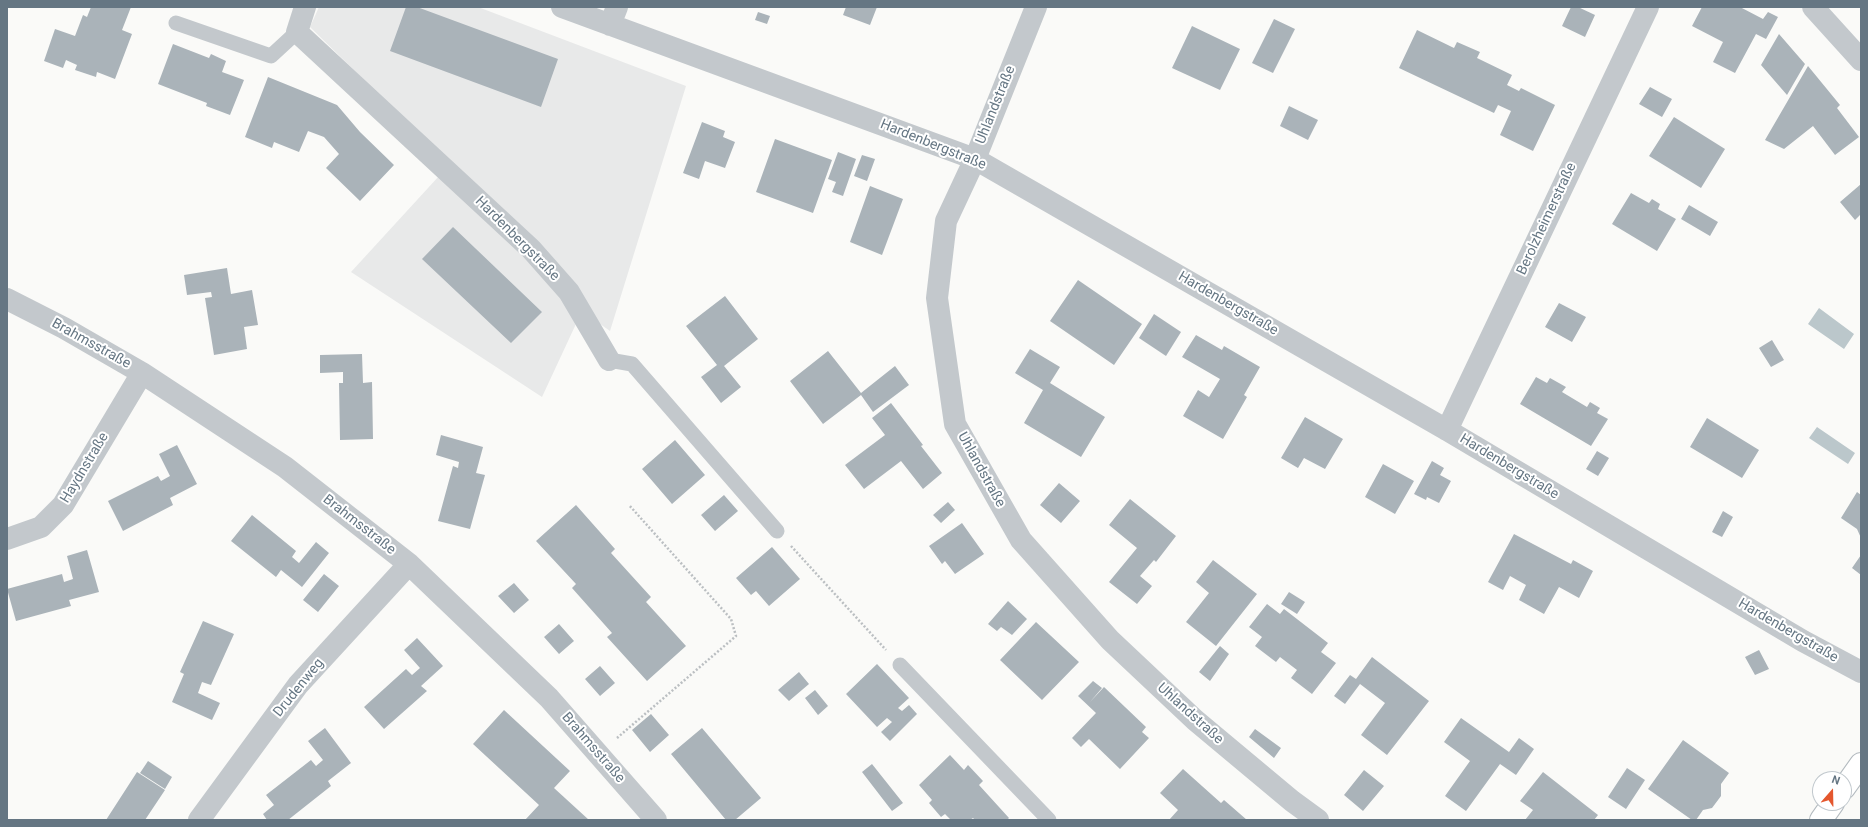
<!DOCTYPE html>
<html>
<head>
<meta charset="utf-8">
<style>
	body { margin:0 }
	#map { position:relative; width:1868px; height:827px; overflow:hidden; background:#fafaf8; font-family:Roboto,sans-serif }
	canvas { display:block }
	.frame { position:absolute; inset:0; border:8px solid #657683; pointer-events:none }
	.north { position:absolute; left:1812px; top:771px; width:40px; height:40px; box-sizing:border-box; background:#fff; border:1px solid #c1c8cd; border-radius:50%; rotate:20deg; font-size:11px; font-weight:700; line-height:16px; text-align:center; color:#657683 }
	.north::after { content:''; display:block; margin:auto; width:14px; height:18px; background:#e4572e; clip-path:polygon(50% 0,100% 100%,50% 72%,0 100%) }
</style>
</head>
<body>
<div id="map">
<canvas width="1868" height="827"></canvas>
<div class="frame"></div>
<div class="north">N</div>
</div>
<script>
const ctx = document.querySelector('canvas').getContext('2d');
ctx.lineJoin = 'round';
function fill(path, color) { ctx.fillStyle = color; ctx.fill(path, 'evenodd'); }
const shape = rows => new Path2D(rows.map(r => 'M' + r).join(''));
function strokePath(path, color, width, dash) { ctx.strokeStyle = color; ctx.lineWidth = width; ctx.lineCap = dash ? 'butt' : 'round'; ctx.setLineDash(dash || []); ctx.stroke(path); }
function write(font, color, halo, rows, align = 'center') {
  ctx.font = font + ' Roboto,sans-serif'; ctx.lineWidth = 4; ctx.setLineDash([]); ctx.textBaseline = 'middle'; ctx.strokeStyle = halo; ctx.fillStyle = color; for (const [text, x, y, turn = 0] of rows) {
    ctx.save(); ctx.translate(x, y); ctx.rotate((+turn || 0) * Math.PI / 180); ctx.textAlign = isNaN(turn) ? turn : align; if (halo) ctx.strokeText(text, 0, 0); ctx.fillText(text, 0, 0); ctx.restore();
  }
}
const built = shape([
	[319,7,478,7,686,86,610,331,582,311,542,397,351,272,450,164,310,27]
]);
const water = shape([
	[1819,308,1854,334,1844,349,1808,324],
	[1817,427,1855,453,1848,464,1809,438]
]);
const building = shape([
	[91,7,131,7,122,30,132,34,115,79,97,72,96,77,75,70,77,65,66,60,63,68,44,61,55,29,75,36,83,15,87,17],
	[406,7,417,7,558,59,541,107,390,51],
	[846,7,877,7,870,25,843,15],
	[1571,7,1578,7,1595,15,1585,37,1562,26],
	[1702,7,1740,7,1763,19,1768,12,1778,17,1766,39,1756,34,1735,73,1713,62,1723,42,1692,26],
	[758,12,770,16,767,24,755,20],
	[1274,19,1295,29,1273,73,1252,63],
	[1192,26,1240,49,1220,90,1172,68],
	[1417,30,1454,48,1457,42,1480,52,1477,58,1512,75,1507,85,1519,91,1521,88,1555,105,1533,151,1500,135,1511,111,1498,105,1494,113,1399,68],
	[1779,34,1805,64,1787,95,1761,65],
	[173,44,209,58,211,54,226,61,222,72,244,80,230,115,206,106,207,103,158,84],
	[1808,66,1840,105,1837,108,1859,137,1835,155,1813,126,1784,149,1765,140],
	[268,77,337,105,360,132,394,165,360,201,326,168,339,154,324,137,308,131,299,152,274,142,272,148,245,137],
	[1650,87,1672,99,1662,117,1639,104],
	[1289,106,1318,120,1308,140,1280,126],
	[1674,117,1725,149,1701,188,1649,156],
	[702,122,725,131,723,137,735,142,725,168,705,161,699,179,683,173],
	[775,139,832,160,813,213,756,192],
	[838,152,856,159,843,196,832,192,836,182,828,179],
	[862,155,875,159,867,181,854,176],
	[1861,184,1861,217,1860,215,1855,220,1840,202],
	[870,186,903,199,882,255,850,242],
	[1631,193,1649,203,1652,199,1660,204,1658,209,1676,219,1657,251,1612,224],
	[1689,205,1718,222,1710,236,1681,219],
	[453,227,542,312,511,343,422,259],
	[227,268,231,294,252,290,258,325,244,327,247,349,214,355,205,298,212,297,211,292,187,295,184,275],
	[1078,280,1142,324,1114,365,1050,321],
	[725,296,758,339,724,366,741,387,721,403,701,377,717,365,686,326],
	[1559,303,1586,317,1572,342,1545,327],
	[1154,314,1181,332,1166,356,1139,338],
	[1196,335,1222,350,1224,346,1260,367,1244,395,1247,397,1223,439,1183,416,1198,390,1209,397,1220,379,1182,357],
	[1772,340,1784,360,1771,367,1759,348],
	[1030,349,1060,367,1050,383,1105,417,1081,457,1024,423,1043,390,1015,373],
	[828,351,861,393,895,366,909,385,873,412,861,395,823,424,790,381],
	[362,354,363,383,372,382,373,439,340,440,339,383,343,383,343,372,320,373,320,355],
	[1536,377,1547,383,1550,378,1566,387,1562,392,1587,407,1590,402,1600,408,1597,413,1608,419,1591,446,1520,404],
	[891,403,923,445,921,446,942,473,923,489,901,461,864,489,845,465,885,435,872,418],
	[1305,417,1343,439,1325,469,1304,458,1298,468,1281,458],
	[1707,418,1759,450,1742,478,1690,447],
	[441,435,483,447,476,473,485,475,470,529,438,521,453,466,458,468,459,462,436,455],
	[675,440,705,475,672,504,642,469],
	[177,445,197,484,170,498,173,505,123,531,108,501,158,476,161,481,170,476,159,454],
	[1597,451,1609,458,1598,476,1586,469],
	[1432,461,1444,468,1440,475,1451,481,1439,503,1427,497,1426,500,1414,494],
	[1383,464,1414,481,1395,514,1365,497],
	[1059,483,1080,501,1061,523,1040,505],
	[1857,492,1861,495,1861,538,1857,529,1841,518],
	[724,495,738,511,715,531,701,515],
	[1130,499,1176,536,1156,562,1154,560,1140,576,1152,586,1137,604,1109,582,1137,548,1109,525],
	[948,502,955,510,941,523,933,515],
	[576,505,615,549,611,553,651,597,646,602,686,646,647,681,607,637,612,633,572,588,576,584,536,541],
	[1723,511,1733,517,1722,537,1712,532],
	[252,515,296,551,292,557,299,563,316,542,329,553,302,587,281,570,276,577,231,541],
	[962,523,984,554,955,574,945,561,942,564,929,546],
	[1514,534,1571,564,1573,560,1593,571,1579,598,1559,587,1544,614,1519,600,1526,585,1510,576,1503,590,1488,582],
	[772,547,800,579,769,606,756,591,751,595,736,578],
	[87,550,99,592,69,600,71,606,16,621,7,589,62,574,64,582,73,579,67,556],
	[1861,555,1861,575,1852,568],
	[1213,560,1257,594,1216,646,1186,622,1209,593,1196,582],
	[324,574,339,586,318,612,303,600],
	[514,583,529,600,514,613,498,596],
	[1289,592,1305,602,1297,614,1281,604],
	[1008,601,1027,619,1012,635,1001,627,997,631,988,624],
	[1267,604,1280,614,1284,609,1328,643,1321,652,1336,663,1312,694,1291,678,1297,670,1280,657,1276,662,1255,646,1262,637,1249,627],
	[203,621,234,634,211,685,202,682,198,693,220,703,212,720,172,702,184,674,180,672],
	[1036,622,1079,662,1042,700,1000,660],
	[559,624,574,641,559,654,544,637],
	[417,638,443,666,421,686,427,691,384,729,364,707,406,669,412,675,420,668,404,650],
	[1220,646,1229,654,1210,681,1199,672],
	[1759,650,1769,669,1755,675,1745,657],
	[1372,657,1429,701,1387,755,1361,735,1385,703,1360,684,1345,704,1334,696,1350,675,1356,679],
	[877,664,909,698,898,708,902,711,909,705,917,714,890,741,881,732,892,722,887,718,877,727,846,694],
	[600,666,615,683,600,696,585,679],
	[799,672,809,684,789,701,778,690],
	[1093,681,1102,688,1090,702,1104,687,1146,727,1142,732,1149,738,1120,769,1089,739,1081,747,1072,738,1096,713,1078,696],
	[815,690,828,706,818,715,805,698],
	[504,710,570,771,554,788,589,820,525,820,539,805,473,744],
	[651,714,669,735,650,752,632,730],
	[1461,718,1509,752,1519,738,1534,749,1516,775,1500,764,1466,811,1445,796,1470,761,1444,742],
	[325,728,351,763,328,781,331,786,288,820,267,820,263,814,274,805,266,795,311,760,316,766,323,760,308,741],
	[702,728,761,798,735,820,726,820,671,754],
	[1255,729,1281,748,1274,758,1249,737],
	[1683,740,1729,773,1721,784,1721,796,1712,808,1703,810,1696,820,1692,820,1648,789],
	[950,755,964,770,968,765,983,781,979,785,1009,818,1007,820,975,820,973,818,970,820,951,820,945,814,941,817,929,803,932,800,919,785],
	[148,761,172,777,165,789,140,773],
	[872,764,903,803,892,811,862,772],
	[1627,768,1645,780,1626,809,1608,797],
	[1183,769,1221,803,1224,800,1247,820,1169,820,1178,810,1160,793],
	[1364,770,1384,786,1363,811,1344,795],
	[137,772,165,790,145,820,106,820],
	[1543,772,1598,815,1594,820,1525,820,1533,810,1520,801]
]);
const path = shape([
	[791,546,886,650],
	[617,738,736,636,731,619,629,505]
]);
const lane = shape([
	[176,23,271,56,297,32],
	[609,360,632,364,777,531],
	[900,665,1049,820]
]);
const street = shape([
	[305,7,297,32,531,249,569,292,609,360],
	[562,7,975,159,1447,430,1803,641,1861,672],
	[1036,7,975,159,946,221,937,298,955,424,1021,540,1110,640,1195,720,1292,801,1318,820],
	[1813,7,1861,60],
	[610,25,617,7],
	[7,299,64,328,142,373,285,467,409,564,549,698,656,820],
	[1447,430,1648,7],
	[7,539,41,527,63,505,142,373],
	[199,820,298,685,409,564]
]);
const secondary = shape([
	[1844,788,1861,764],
	[1821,820,1833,803]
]);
const streetNames = [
	["Uhlandstraße",996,105,-68],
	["Hardenbergstraße",933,145,22],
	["Berolzheimerstraße",1547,219,-65],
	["Hardenbergstraße",517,239,45],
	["Hardenbergstraße",1228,304,30],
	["Brahmsstraße",91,344,29],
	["Hardenbergstraße",1509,467,31],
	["Haydnstraße",85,468,-59],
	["Uhlandstraße",981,470,61],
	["Brahmsstraße",359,525,38],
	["Hardenbergstraße",1788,631,30],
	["Drudenweg",299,688,-51],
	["Uhlandstraße",1190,714,42],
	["Brahmsstraße",593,748,49]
];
fill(built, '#e8e9e9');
fill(water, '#bbc7cb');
fill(building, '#aab3b9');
strokePath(secondary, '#b3babf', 24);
strokePath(path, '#bbbfc2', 2.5, [2, 2]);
strokePath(lane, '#c3c8cc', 15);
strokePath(street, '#c3c8cc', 22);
strokePath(secondary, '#fff', 22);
write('14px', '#657683', '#fff', streetNames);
</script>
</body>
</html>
